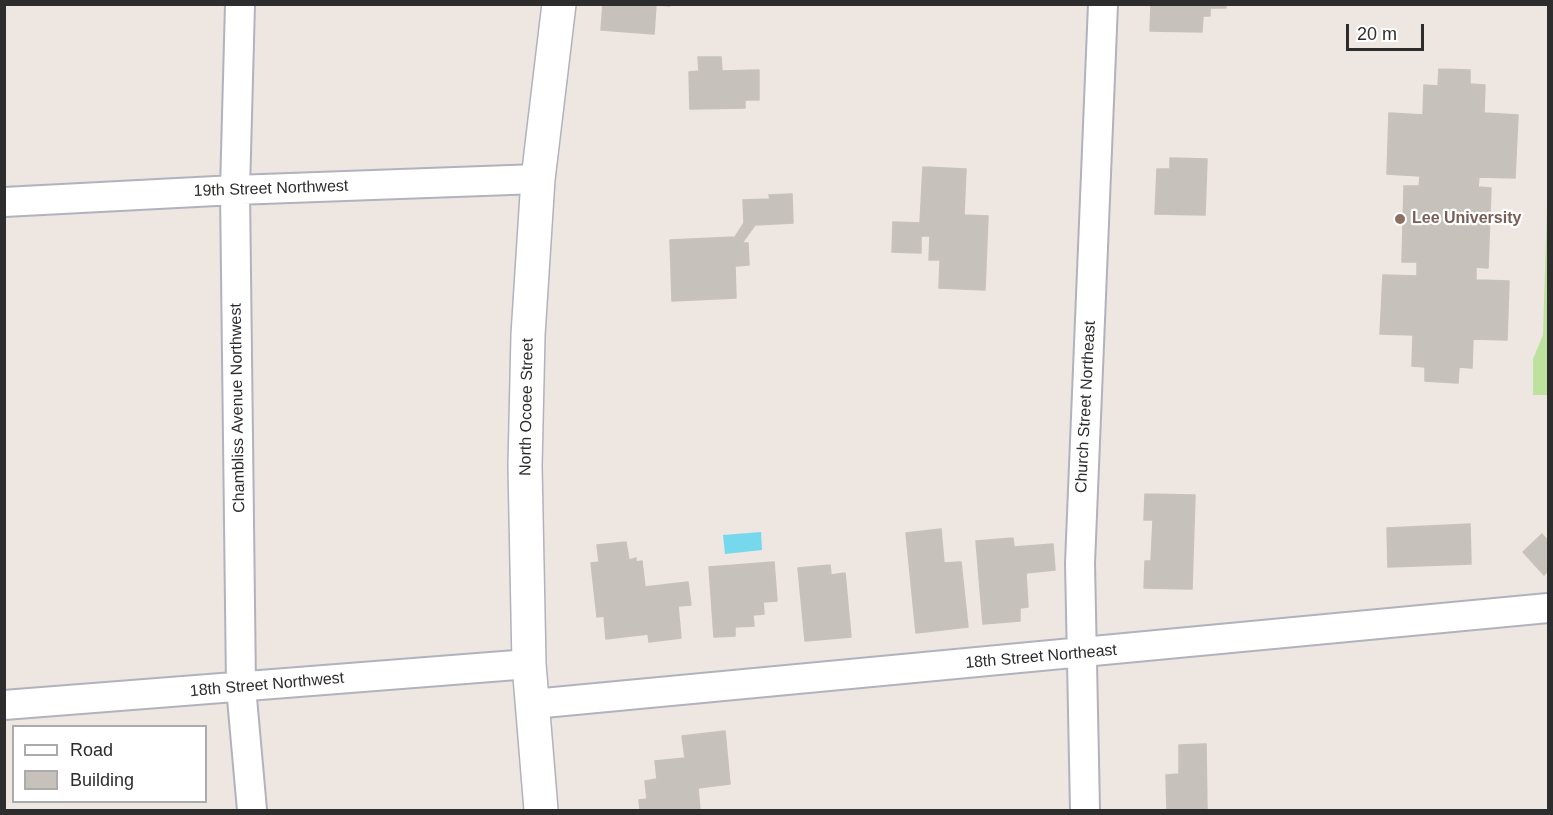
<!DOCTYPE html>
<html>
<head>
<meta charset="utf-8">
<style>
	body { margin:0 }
	#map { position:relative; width:1553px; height:815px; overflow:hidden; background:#eee6e0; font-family:Helvetica,sans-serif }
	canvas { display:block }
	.frame { position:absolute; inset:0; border:6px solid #2d2d2d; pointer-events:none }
	.legend { position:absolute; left:12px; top:725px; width:195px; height:78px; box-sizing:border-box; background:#fff; border:2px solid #ababab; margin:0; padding:8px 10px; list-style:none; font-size:18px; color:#2d2d2d }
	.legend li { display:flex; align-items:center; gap:12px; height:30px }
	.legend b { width:30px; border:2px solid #ababab }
	.scale { position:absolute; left:1346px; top:24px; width:78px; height:27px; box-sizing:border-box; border:3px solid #2d2d2d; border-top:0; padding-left:8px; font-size:18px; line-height:21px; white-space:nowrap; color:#2d2d2d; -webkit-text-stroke:4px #fff; paint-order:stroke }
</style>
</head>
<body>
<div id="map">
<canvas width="1553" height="815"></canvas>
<div class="frame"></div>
<ul class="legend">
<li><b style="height:8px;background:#fff"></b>Road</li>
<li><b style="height:16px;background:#c7c1bb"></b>Building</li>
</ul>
<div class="scale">20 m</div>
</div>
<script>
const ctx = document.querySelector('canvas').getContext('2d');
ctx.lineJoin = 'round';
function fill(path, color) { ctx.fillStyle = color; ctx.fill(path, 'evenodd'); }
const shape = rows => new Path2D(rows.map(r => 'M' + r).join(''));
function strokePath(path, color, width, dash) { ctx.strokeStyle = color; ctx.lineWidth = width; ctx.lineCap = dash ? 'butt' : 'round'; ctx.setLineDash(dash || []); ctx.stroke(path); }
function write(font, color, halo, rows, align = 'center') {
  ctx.font = font + ' Helvetica,sans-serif'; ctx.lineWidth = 4.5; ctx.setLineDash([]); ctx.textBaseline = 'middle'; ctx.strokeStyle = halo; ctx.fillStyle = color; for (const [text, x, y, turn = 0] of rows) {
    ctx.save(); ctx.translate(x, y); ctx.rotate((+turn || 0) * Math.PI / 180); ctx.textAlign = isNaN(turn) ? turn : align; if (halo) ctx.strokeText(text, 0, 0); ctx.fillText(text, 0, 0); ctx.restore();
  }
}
const green = shape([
	[1548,172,1548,395,1533,395,1533,359,1543,335]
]);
const water = shape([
	[761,532,762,550,725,554,723,535]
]);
const building = shape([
	[603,4,670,4,670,6,656,5,654,34,601,30,603,4],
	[1151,4,1226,4,1226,8,1210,8,1210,16,1203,16,1202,32,1150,31,1151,4],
	[698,57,721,57,722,71,759,70,759,100,745,100,745,108,690,109,689,72,699,71,698,57],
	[1439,69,1470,70,1470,84,1485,85,1484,113,1518,115,1515,178,1479,177,1478,187,1491,188,1488,268,1476,267,1476,280,1509,281,1507,340,1473,339,1472,368,1459,367,1458,383,1425,381,1425,367,1412,366,1413,335,1380,334,1383,275,1417,276,1417,262,1402,262,1404,186,1419,186,1420,176,1387,174,1389,113,1423,115,1424,85,1438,86,1439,69],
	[1170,158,1207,159,1205,215,1155,214,1157,169,1170,169,1170,158],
	[923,167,966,169,964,215,988,216,985,290,939,288,940,260,929,260,930,236,921,236,921,253,892,252,893,222,920,223,923,167],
	[792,194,793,223,755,225,742,243,748,243,749,265,735,266,736,298,672,301,670,240,735,237,744,223,743,200,770,199,769,195,792,194],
	[1145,494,1195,495,1192,589,1144,588,1145,561,1151,561,1153,520,1144,520,1145,494],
	[1470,524,1471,564,1388,567,1387,528,1470,524],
	[941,529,944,563,961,562,968,627,916,633,906,533,941,529],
	[1542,534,1548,541,1548,570,1544,575,1523,552,1542,534],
	[1013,538,1014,547,1053,544,1055,570,1026,573,1028,607,1020,608,1020,621,983,624,976,541,1013,538],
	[626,542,629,560,636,558,636,562,642,561,645,587,688,582,691,605,678,606,681,638,649,642,648,634,606,639,604,616,597,617,591,563,599,562,597,545,626,542],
	[774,562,777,601,763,602,764,614,753,615,754,626,735,627,735,636,714,637,709,567,774,562],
	[830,565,831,575,845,573,851,637,805,641,798,568,830,565],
	[725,731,730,784,698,788,700,810,640,810,639,800,647,799,645,781,657,779,655,761,685,758,682,736,725,731],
	[1206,744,1207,810,1167,810,1166,775,1179,774,1179,745,1206,744]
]);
const street = shape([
	[240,4,235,190,241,687,252,810],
	[4,202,235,190,538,179],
	[533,704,1548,608],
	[4,705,529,664],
	[1085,810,1080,563,1103,4]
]);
const secondary = shape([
	[541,810,529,664,525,466,528,335,538,179,559,4]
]);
const markers = [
	[1400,219,6,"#8d6e63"]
];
const streetNames = [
	["19th Street Northwest",271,189,-2],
	["North Ocoee Street",527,407,-89],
	["Church Street Northeast",1086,407,-87],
	["Chambliss Avenue Northwest",238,408,-91],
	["18th Street Northeast",1041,657,-5],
	["18th Street Northwest",267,685,-5]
];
const educationNames = [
	["Lee University",1412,219]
];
fill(green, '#bce29e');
fill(water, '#76d8ec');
fill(building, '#c7c1bb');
strokePath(building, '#c9c2b9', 1.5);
strokePath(street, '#b0b3bd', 32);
strokePath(secondary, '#b0b3bd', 36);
strokePath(street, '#fff', 28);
strokePath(secondary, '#fff', 33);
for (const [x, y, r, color] of markers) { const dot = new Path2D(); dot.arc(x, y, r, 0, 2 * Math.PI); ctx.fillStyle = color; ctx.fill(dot); strokePath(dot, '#fff', 2); }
write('16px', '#2d2d2d', '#fff', streetNames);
write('bold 16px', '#785e54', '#fff', educationNames, 'left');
</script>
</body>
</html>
